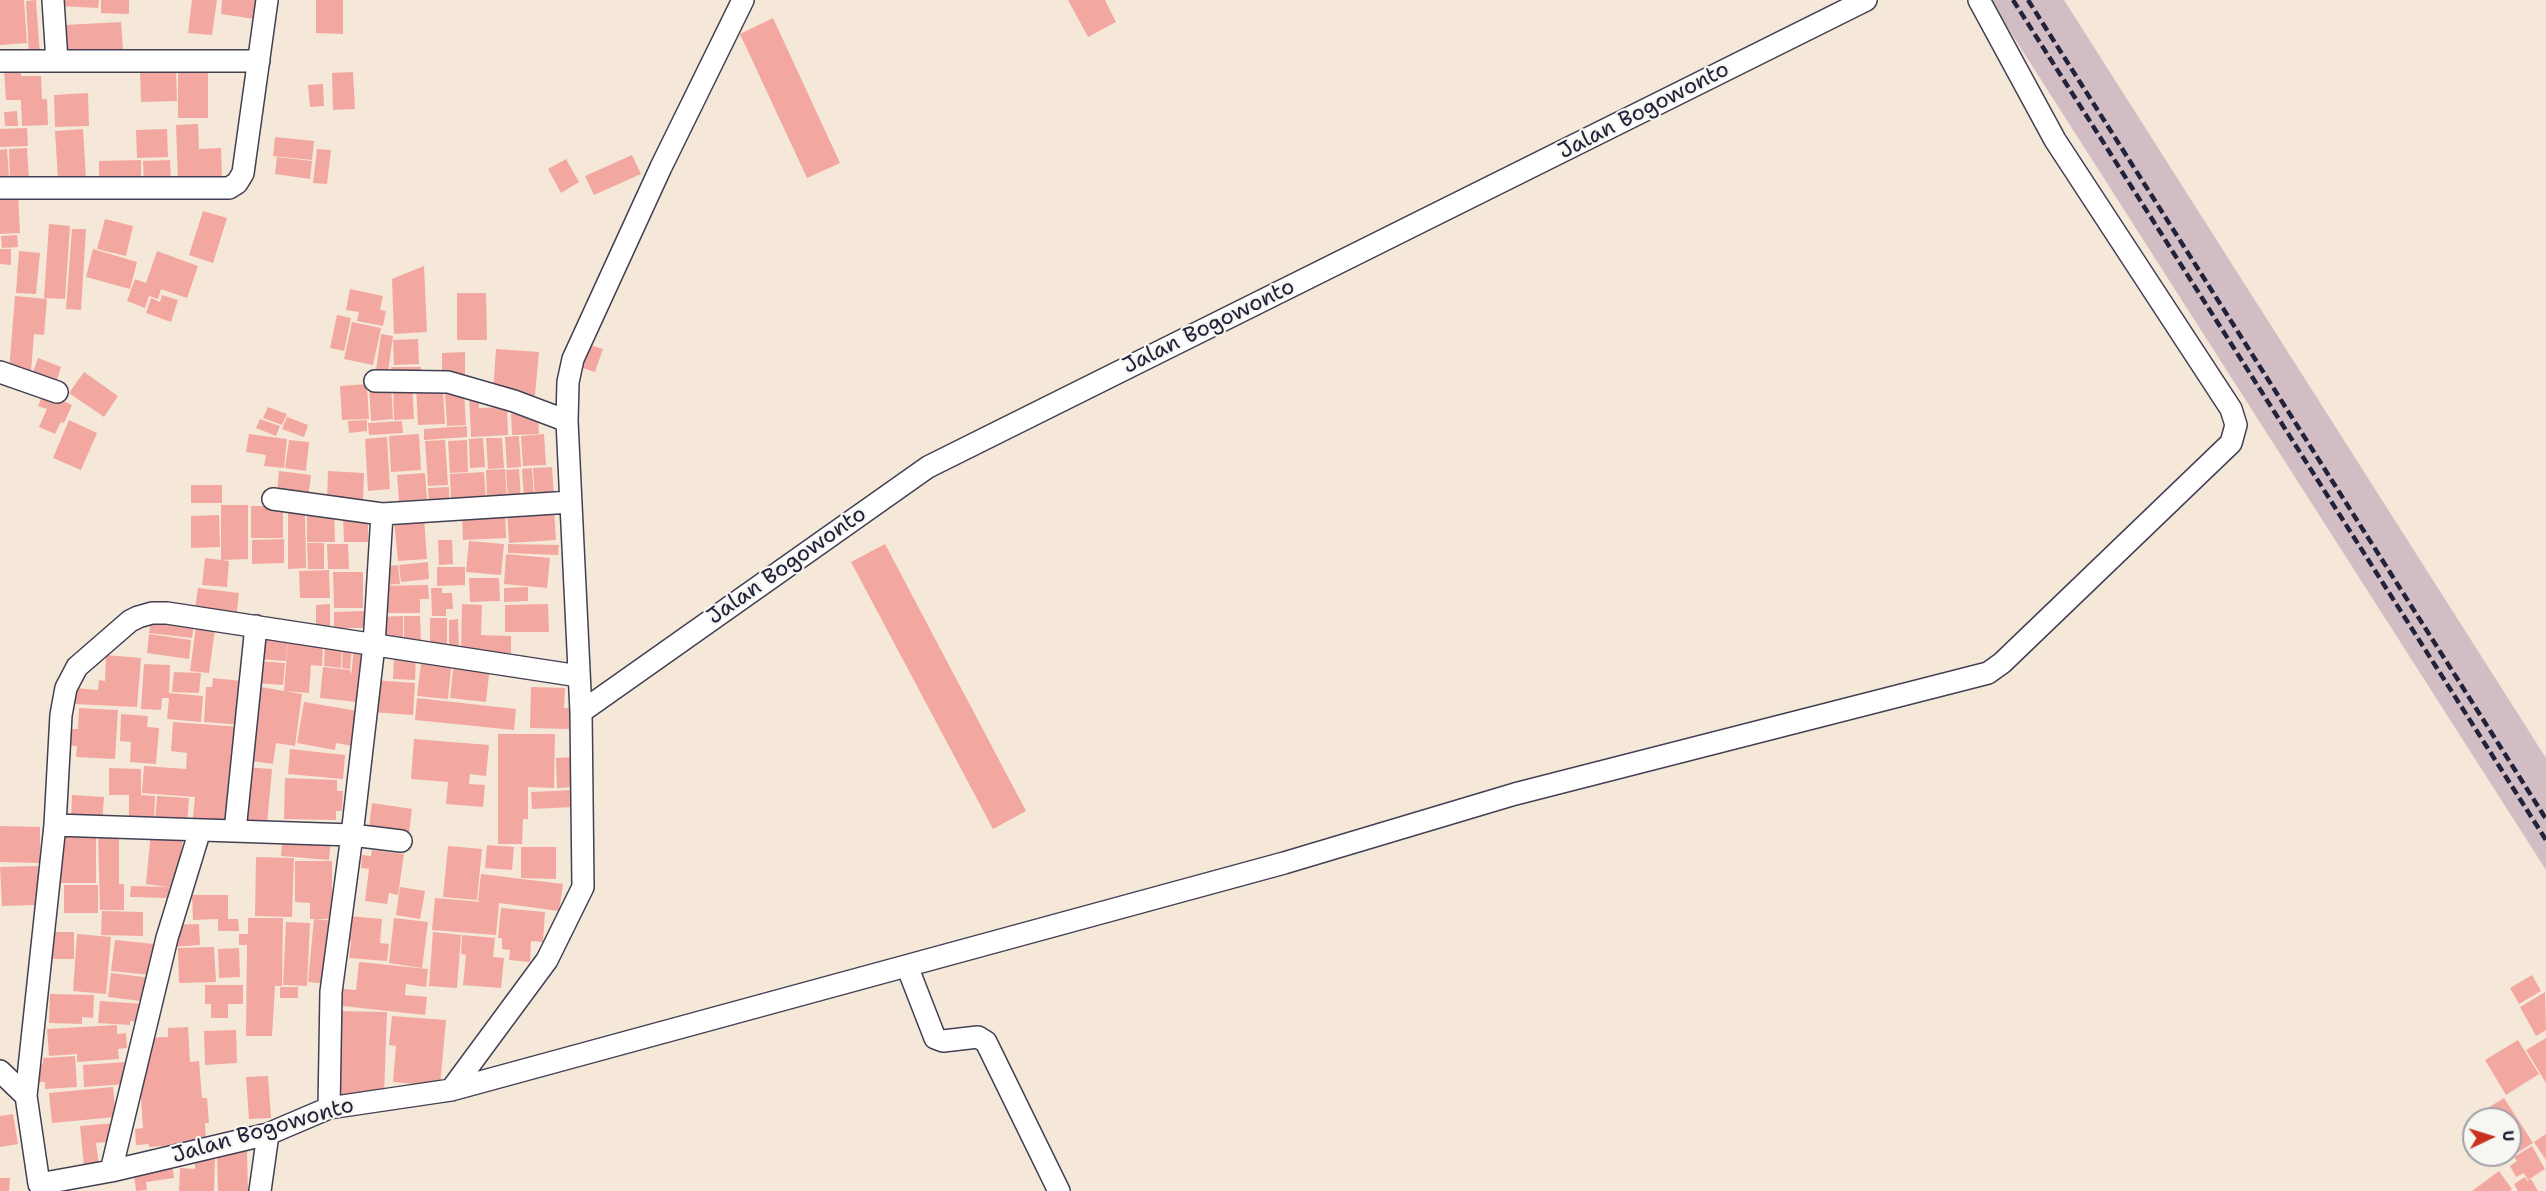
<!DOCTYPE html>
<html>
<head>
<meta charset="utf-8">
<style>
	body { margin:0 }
	#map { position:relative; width:2546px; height:1191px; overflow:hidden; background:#f5e8d8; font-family:"Shantell Sans",sans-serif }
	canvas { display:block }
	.north { position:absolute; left:2462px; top:1107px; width:60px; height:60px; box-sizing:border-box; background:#f6f6f2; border:2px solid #a1a1a9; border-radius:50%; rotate:86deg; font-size:16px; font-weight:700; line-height:24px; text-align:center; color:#22223b }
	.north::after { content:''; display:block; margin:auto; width:21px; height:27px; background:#c8321e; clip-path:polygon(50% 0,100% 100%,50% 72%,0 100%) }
</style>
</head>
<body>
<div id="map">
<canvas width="2546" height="1191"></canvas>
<div class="north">U</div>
</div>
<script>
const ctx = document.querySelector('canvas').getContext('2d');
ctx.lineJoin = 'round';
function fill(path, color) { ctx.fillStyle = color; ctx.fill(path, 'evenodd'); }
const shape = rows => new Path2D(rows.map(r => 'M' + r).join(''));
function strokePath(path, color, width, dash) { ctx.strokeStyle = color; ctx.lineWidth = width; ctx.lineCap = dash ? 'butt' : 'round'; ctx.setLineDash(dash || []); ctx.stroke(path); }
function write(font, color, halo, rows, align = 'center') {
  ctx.font = font + ' "Shantell Sans",sans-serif'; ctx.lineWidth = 4.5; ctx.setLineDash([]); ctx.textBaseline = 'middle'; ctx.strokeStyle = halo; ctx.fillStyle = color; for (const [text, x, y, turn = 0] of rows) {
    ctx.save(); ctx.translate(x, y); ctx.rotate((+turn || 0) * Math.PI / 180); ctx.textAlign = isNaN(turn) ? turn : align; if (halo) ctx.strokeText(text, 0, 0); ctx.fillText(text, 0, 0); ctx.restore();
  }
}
const industrial = shape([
	[1990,0,2064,0,2546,758,2546,870]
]);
const building = shape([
	[0,0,24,0,27,43,0,45],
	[36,0,40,55,29,56,26,1],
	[59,0,99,0,98,8,58,6],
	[101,0,129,0,129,14,101,13],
	[192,0,217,0,212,35,188,33],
	[222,0,258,0,255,19,221,14],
	[316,0,343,0,343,34,316,33],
	[1068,0,1105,0,1116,22,1088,37],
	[773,18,840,163,807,178,740,34],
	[121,22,123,49,66,52,64,25],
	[176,68,177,101,141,102,140,69],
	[21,69,21,76,41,76,42,99,47,99,48,125,22,126,21,100,6,100,4,70],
	[178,70,208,70,208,118,178,118],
	[353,72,355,109,333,110,332,73],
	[323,84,324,106,310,107,308,85],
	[88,93,89,126,55,127,54,95],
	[17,111,18,126,5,126,4,112],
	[198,124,199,149,221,148,222,180,178,181,176,125],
	[27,128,28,146,0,147,0,129],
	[83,129,86,178,58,179,55,131],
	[167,129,168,157,137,158,136,130],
	[275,137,314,141,312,160,273,156],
	[27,148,29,179,10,180,9,149],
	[7,149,9,177,0,178,0,150],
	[317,149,331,150,327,184,313,183],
	[632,155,641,174,594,195,585,176],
	[277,157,312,161,310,179,275,174],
	[566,159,579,182,561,193,548,169],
	[141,160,141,181,99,183,99,161],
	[170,160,171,182,144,183,143,161],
	[0,194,18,194,20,233,0,234],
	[203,211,227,218,213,263,189,255],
	[105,219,133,226,126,256,97,249],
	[49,224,70,226,65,299,44,298],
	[72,229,86,229,81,310,66,309],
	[17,235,18,247,2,248,1,236],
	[0,249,11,249,11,265,0,264],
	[93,249,137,262,130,289,86,277],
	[19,251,40,253,36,294,16,293],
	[157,251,198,266,187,298,161,289,158,299,149,296,145,308,127,301,135,279,146,283],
	[424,266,427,332,394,334,392,279],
	[350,289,383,296,380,310,386,311,383,326,357,321,359,312,346,310],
	[457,293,486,293,487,340,457,340],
	[162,295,178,300,171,322,146,313,151,298,160,302],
	[15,296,47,299,44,335,34,334,31,372,9,371],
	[337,315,351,318,344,351,330,348],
	[352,322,381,328,373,365,344,359],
	[381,334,393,336,388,372,376,370],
	[418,339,419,364,394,365,393,340],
	[587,344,603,349,595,372,580,367],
	[496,349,539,352,535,395,493,392],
	[465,352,465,376,442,375,442,353],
	[38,358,61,367,55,386,31,377],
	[391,367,421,367,421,377,391,378],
	[84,372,118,396,104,417,69,393],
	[391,383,393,419,371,421,369,385],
	[412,383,414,419,394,420,393,384],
	[367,384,369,419,342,420,340,386],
	[416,386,443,391,445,424,418,425],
	[464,391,466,425,447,426,445,392],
	[44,392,72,405,64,423,61,422,55,434,39,427,47,409,38,406],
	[478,394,479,408,507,407,508,435,471,437,469,395],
	[268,407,287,414,282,425,263,418],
	[531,412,531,419,538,419,539,434,512,435,511,414],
	[287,417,308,425,304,437,282,429],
	[260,419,280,426,276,436,256,428],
	[69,420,97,433,81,470,53,458],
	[367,420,367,431,349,433,348,421],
	[402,421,403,433,369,435,368,423],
	[467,426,467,437,424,440,424,429],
	[249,434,287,439,284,468,264,466,266,455,246,452],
	[419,434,421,470,391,472,389,436],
	[544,434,546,465,523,466,521,436],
	[519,436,521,467,507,468,505,437],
	[387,437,390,489,368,491,365,439],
	[483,438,485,467,470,468,469,439],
	[486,438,502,438,504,468,488,469],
	[289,440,309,442,306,471,285,468],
	[445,440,448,485,428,486,425,441],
	[467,440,468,472,450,473,448,441],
	[552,467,554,497,535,498,533,468],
	[532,468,534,498,524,499,522,469],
	[505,469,507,499,487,500,486,470],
	[519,469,521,500,508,501,506,470],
	[279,471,311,475,308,498,277,495],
	[328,471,364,473,363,503,327,501],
	[484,472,486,502,451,504,450,474],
	[425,473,427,499,399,501,397,475],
	[191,485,222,485,222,503,191,503],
	[449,487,449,502,429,504,428,488],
	[221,505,248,505,248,559,221,560],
	[251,506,283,506,283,538,251,538],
	[554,508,556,540,509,543,507,510],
	[305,509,306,568,288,569,288,510],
	[334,511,335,542,307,542,307,512],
	[505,511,506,538,463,540,462,514],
	[219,515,220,547,191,548,191,516],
	[368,517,368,542,344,542,343,518],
	[424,518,427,559,398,561,394,521],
	[284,539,284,563,252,564,252,540],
	[438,540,452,540,453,564,439,565],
	[469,541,504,544,501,575,466,572],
	[307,543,324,543,324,569,308,569],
	[327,544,348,544,349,569,328,569],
	[508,544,559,545,558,555,508,553],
	[885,544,1026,811,993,829,851,562],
	[506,554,550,558,547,588,504,584],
	[205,558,229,561,227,587,202,585],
	[428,562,429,579,401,582,399,565],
	[398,565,400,584,381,585,379,567],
	[437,567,465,567,465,585,437,586],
	[329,570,330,598,300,598,299,571],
	[333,572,363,572,363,608,334,608],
	[469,578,499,578,500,601,470,602],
	[428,585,429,599,420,599,420,613,379,613,378,586],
	[528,587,528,601,504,602,504,588],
	[198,588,239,593,236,620,194,615],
	[431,588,442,588,442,593,452,593,453,609,446,609,446,616,432,616],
	[330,604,330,627,316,628,316,605],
	[462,604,482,605,481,635,511,636,511,653,461,652],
	[548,604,549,632,505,632,505,605],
	[364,611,364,628,334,628,334,612],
	[403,616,403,639,378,639,378,617],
	[404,616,420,616,421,643,404,643],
	[430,618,447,618,447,644,430,644],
	[151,619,194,625,192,638,149,633],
	[458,619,459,647,449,648,449,620],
	[196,626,215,629,209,673,190,671],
	[149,634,191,640,189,659,147,653],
	[257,635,288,637,286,661,256,659],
	[288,641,323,644,322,666,311,665,309,693,284,691],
	[325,644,342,646,341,668,324,666],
	[343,646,352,646,350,669,342,668],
	[354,648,364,649,357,702,320,698,323,667,350,670,351,676],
	[106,655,141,658,137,707,74,704,75,688,98,690,99,680,105,681],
	[394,655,416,656,415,680,393,679],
	[422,655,452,659,448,699,417,696],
	[256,661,285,663,283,685,255,683],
	[454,662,490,666,486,702,450,698],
	[144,664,170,665,169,693,203,696,201,722,167,719,169,698,162,698,161,710,141,709],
	[174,672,201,673,199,693,172,692],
	[213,678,242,681,242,725,204,722,206,687,212,687],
	[373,680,415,683,413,715,371,712],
	[255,686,302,694,295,746,276,743,273,764,245,760],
	[531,687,565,688,564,708,569,708,569,729,530,728],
	[417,698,516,709,514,730,415,720],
	[304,702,358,711,352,746,336,743,335,750,297,743],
	[79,708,118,710,115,759,76,757,77,746,62,745,63,729,78,729],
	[121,714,148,716,147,727,159,728,156,764,130,762,131,742,120,741],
	[173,722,241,727,234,829,192,826,195,797,142,793,144,766,186,769,187,753,171,751],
	[498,734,555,734,554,788,528,787,528,819,523,819,522,844,498,844],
	[414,739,489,745,486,776,470,774,469,784,485,785,483,807,446,804,448,782,411,779],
	[290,749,345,755,343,779,288,774],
	[573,757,575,787,557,788,556,758],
	[244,767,272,769,267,825,240,823],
	[109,768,141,769,141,795,155,796,154,825,129,824,129,795,109,795],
	[285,778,337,780,337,791,343,791,342,811,336,811,336,820,284,819],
	[573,790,574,807,532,809,531,792],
	[72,795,104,797,102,823,71,821],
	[157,796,189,798,187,825,155,823],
	[372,803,412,809,409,833,369,827],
	[0,826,40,827,40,863,0,862],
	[151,831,183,834,178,888,169,887,169,898,130,897,131,886,167,887,146,884],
	[96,832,96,883,61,883,61,833],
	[98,832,119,832,119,884,124,884,124,910,100,910],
	[283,834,331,838,329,860,281,856],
	[487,845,514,847,512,870,485,868],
	[448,846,482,849,477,900,443,897],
	[521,847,556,847,556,879,521,878],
	[372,850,404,854,398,895,389,893,387,904,365,901,369,869,361,868,362,855,371,856],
	[256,857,294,858,292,917,255,916],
	[295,861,332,861,332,919,310,919,310,903,295,902],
	[38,866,38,905,2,906,0,867],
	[481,874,563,884,559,911,499,903,496,935,432,930,435,898,482,902,478,901],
	[64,885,98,885,98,913,64,913],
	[400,887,425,891,420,919,396,915],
	[192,895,228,895,228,919,238,919,239,931,218,931,218,919,193,920],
	[501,908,545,912,543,942,531,941,530,962,509,960,510,950,502,949,502,938,498,938],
	[102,911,143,912,143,936,101,935],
	[348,916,382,919,380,943,389,944,387,961,349,958,351,941,346,940],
	[248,918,283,918,282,986,275,986,272,1036,246,1036,247,945,239,945,239,934,248,934],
	[394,918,428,922,422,968,389,963],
	[314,919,335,921,329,984,308,982],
	[286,922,310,923,307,986,283,985],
	[199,924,200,945,172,947,172,925],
	[45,932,74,932,74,959,45,959],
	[433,932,461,935,457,988,429,986],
	[77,934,111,937,106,994,73,991],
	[462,935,495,938,493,957,504,958,501,988,463,985,466,955,461,954],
	[115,940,154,944,151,975,111,971],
	[214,947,216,982,179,983,178,948],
	[239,948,240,977,219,978,218,949],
	[359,962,428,969,426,987,406,984,405,995,427,997,425,1015,333,1005,334,988,356,990],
	[111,973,152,978,149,1002,108,997],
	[2532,975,2541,991,2519,1004,2510,988],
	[205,985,243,985,243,1004,228,1004,228,1018,211,1018,211,1004,205,1004],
	[280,987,298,987,298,998,280,998],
	[2545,992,2546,1030,2536,1036,2520,1007],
	[50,994,94,995,93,1018,82,1017,82,1024,49,1023],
	[100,1001,144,1004,143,1022,130,1021,130,1025,98,1023],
	[332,1011,387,1012,384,1095,337,1094],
	[392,1016,446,1020,440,1086,393,1082,396,1046,389,1045],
	[117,1025,117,1034,126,1033,127,1048,118,1049,119,1059,77,1062,77,1054,49,1056,47,1029],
	[188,1027,190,1062,199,1061,202,1098,207,1098,209,1123,205,1123,206,1143,149,1147,149,1144,136,1145,135,1129,143,1128,139,1066,149,1065,147,1038,168,1037,168,1028],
	[236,1030,237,1063,205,1065,204,1031],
	[2546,1038,2546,1083,2526,1050],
	[2518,1040,2539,1074,2506,1095,2485,1060],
	[75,1056,77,1087,45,1089,45,1082,39,1082,39,1064,43,1064,43,1058],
	[126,1062,128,1084,84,1087,83,1065],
	[268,1076,271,1118,249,1119,246,1077],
	[113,1087,116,1117,52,1123,49,1093],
	[2504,1098,2533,1143,2507,1159,2504,1155,2510,1155,2510,1119,2481,1119,2478,1114],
	[13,1114,18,1144,0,1147,0,1116],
	[115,1123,117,1141,96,1143,99,1165,84,1166,80,1126],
	[2546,1134,2546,1160,2534,1142],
	[2532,1146,2545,1169,2528,1180,2524,1173,2516,1177,2510,1166,2517,1161,2514,1157],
	[247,1151,248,1191,218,1191,217,1152],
	[195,1157,215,1157,214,1191,179,1191,180,1168,195,1169],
	[172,1163,174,1178,146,1182,147,1190,136,1191,133,1167],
	[2499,1171,2512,1189,2510,1191,2472,1191],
	[2525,1177,2527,1181,2531,1179,2538,1191,2518,1191,2514,1184],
	[0,1178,10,1178,9,1191,0,1191]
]);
const street = shape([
	[53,0,57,61],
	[0,61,259,61],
	[0,188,229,188,237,183,243,173,267,0],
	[0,372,57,392],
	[375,381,448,382,514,401,567,421],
	[273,499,382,514,374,645,352,835,331,992,329,1108],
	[382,514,571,502],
	[581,712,567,421,568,382,573,359,661,167,743,0],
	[55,825,61,715,66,688,77,667,130,621,138,617,152,613,167,613,579,676],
	[235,831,256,626],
	[907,966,935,1038,943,1041,978,1037,986,1042,1059,1191],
	[0,1071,26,1096,39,1184,111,1171,268,1134,329,1108,451,1090,547,960,583,887,581,712,928,467,1866,0],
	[451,1090,1284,863,1515,794,1988,673,2002,663,2231,443,2236,425,2231,409,2055,140,1979,0],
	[26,1096,55,825,352,835,401,841],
	[111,1171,167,938,200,830],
	[260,1191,268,1134]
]);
const rail = shape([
	[2013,0,2546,840],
	[2028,0,2546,819]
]);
const streetNames = [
	["Jalan Bogowonto",1644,111,-27],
	["Jalan Bogowonto",1209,327,-26],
	["Jalan Bogowonto",787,566,-35],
	["Jalan Bogowonto",263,1131,-16]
];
fill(industrial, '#d2bdc5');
fill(building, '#f2a8a1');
strokePath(street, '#424053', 24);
strokePath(street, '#fff', 21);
strokePath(rail, '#22223b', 4.5, [9, 4.5]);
write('22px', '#22223b', '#f6f6f2', streetNames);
</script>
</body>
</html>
